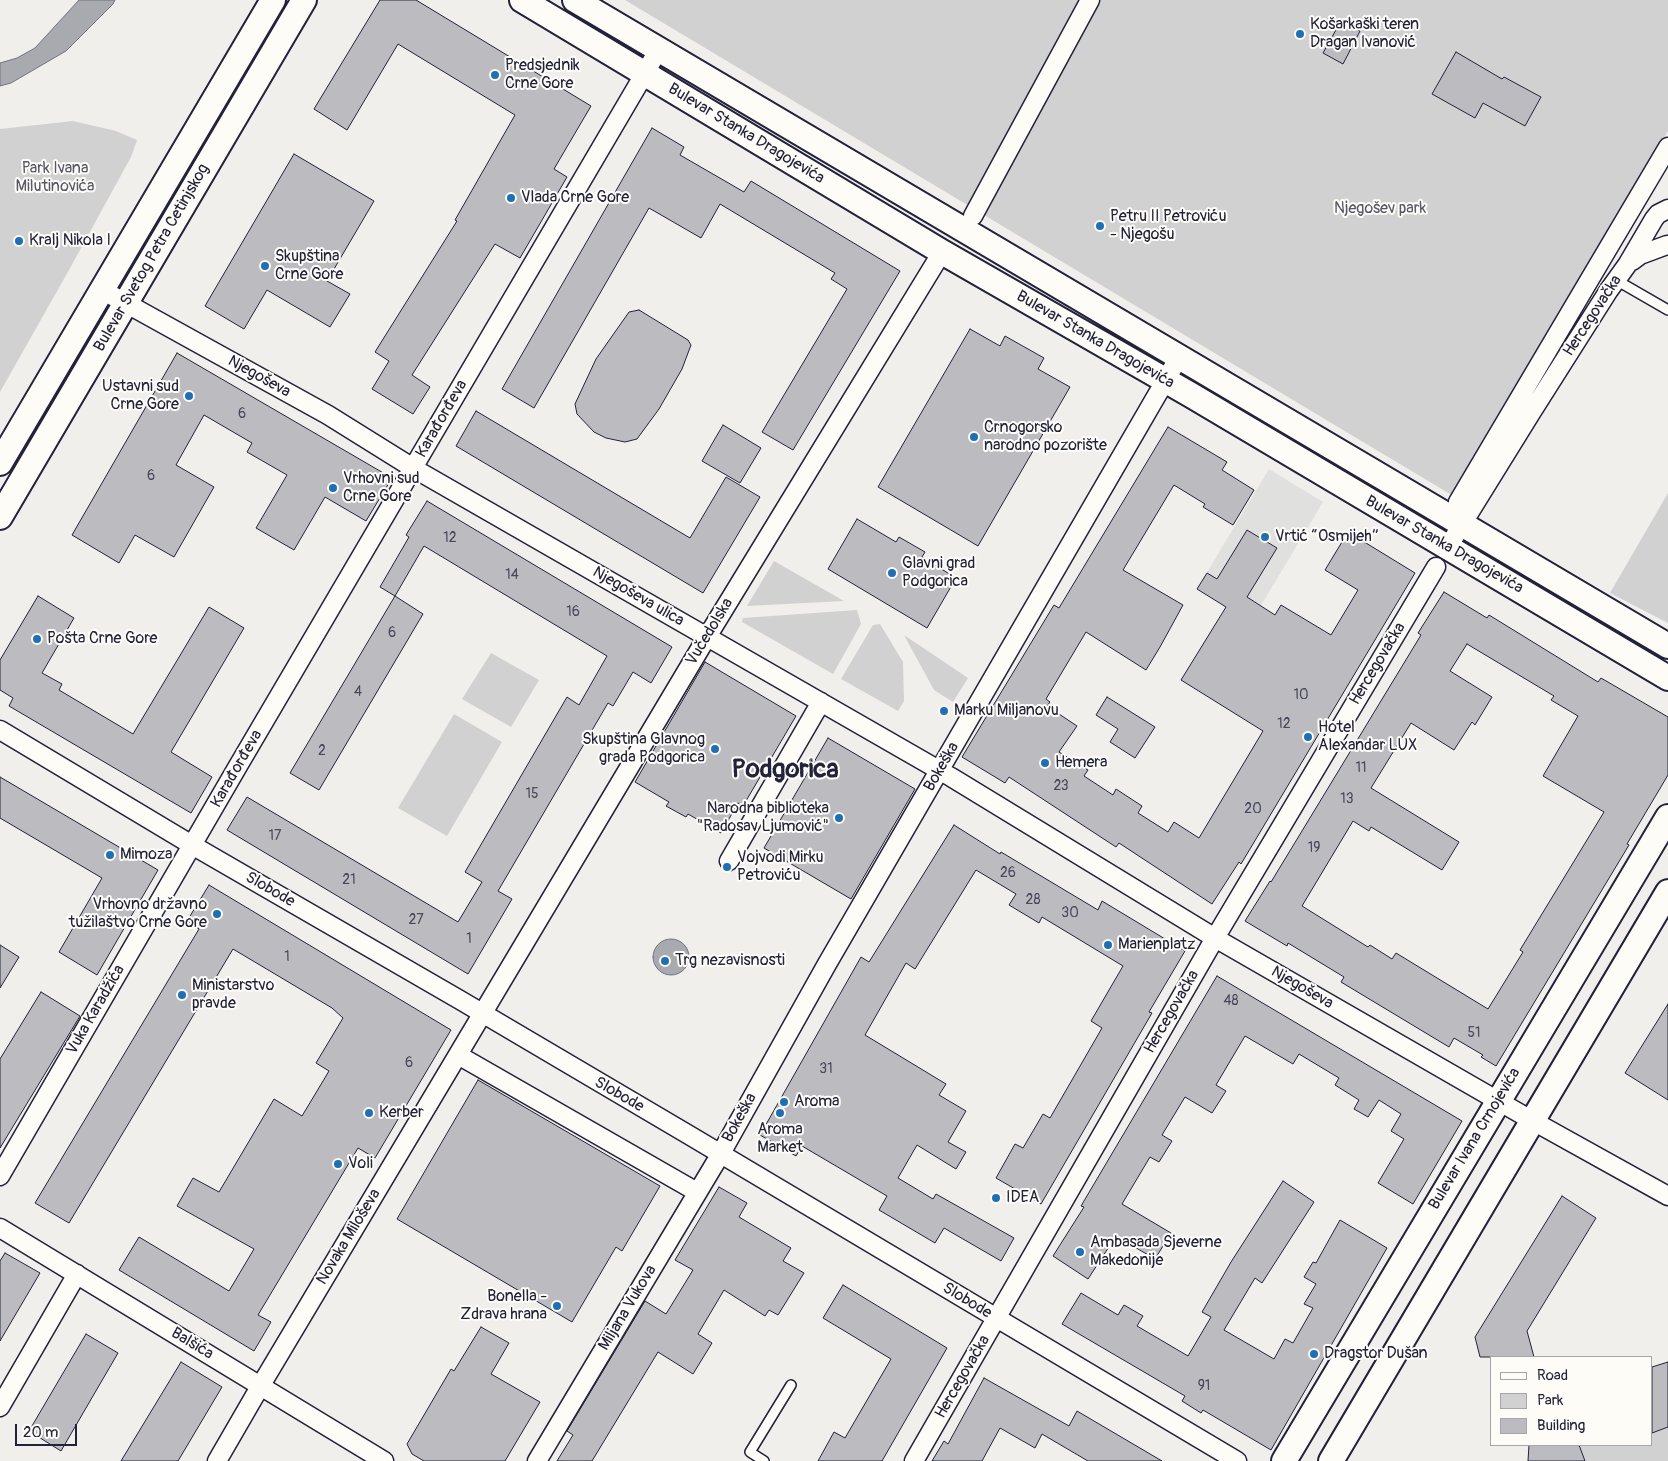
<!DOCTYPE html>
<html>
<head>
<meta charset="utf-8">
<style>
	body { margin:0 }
	#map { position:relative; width:1668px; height:1461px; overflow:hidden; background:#f0efec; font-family:Pangolin,sans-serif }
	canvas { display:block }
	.legend { position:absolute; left:1490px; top:1356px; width:162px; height:90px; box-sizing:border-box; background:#fdfcf7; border:1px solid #a5a5ac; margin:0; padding:6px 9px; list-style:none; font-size:15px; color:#22223b }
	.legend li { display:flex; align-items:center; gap:10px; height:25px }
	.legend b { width:25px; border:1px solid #a5a5ac }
	.scale { position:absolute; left:15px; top:1424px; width:62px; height:22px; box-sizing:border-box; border:2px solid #22223b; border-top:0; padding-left:6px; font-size:15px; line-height:18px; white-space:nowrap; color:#22223b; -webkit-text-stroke:4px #fdfcf7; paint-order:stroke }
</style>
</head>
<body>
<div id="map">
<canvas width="1668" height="1461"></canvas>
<ul class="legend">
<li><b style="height:6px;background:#fdfcf7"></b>Road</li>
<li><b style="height:14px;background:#d2d1d1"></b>Park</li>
<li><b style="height:14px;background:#bcbcc0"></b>Building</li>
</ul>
<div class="scale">20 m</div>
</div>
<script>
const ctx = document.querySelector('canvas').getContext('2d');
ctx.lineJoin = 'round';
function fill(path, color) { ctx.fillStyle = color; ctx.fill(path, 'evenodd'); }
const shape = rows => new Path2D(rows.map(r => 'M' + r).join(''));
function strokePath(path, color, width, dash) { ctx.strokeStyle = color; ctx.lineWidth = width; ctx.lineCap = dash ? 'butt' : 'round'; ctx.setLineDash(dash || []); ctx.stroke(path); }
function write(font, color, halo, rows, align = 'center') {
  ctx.font = font + ' Pangolin,sans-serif'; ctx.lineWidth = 4; ctx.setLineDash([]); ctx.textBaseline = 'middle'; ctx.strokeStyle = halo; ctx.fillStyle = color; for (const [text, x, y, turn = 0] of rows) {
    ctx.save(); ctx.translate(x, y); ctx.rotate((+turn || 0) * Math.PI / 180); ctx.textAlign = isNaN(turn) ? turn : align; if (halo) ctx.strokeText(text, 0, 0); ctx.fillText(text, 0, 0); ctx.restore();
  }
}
const built = shape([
	[1269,469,1323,502,1251,622,1197,589]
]);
const green = shape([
	[625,0,1668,0,1668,131,1455,497],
	[73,121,116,131,137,140,131,157,69,270,0,392,0,129],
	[1668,493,1668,623,1610,593],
	[774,561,844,601,747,606],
	[857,610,861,624,833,674,742,622,743,618],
	[880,624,903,662,904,701,898,711,841,679,873,625],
	[904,635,968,678,953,702,934,690],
	[491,653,539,680,511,727,462,699],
	[454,714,502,742,447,836,398,808],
	[1668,1362,1668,1461,1528,1461,1529,1445,1652,1445,1652,1367]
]);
const water = shape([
	[79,0,115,0,113,4,66,51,11,83,0,86,0,63,17,58,35,48,79,0],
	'653 957a18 18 0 1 1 36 0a18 18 0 1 1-36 0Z'
]);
const building = shape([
	[380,0,416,0,591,106,554,169,567,177,520,258,495,244,412,375,430,387,413,414,372,389,389,361,375,352,457,221,455,220,515,115,398,44,347,130,314,109,380,0],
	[1341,21,1360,31,1343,64,1323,53,1341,21],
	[1456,52,1502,79,1504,77,1541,97,1525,126,1483,103,1475,118,1432,94,1456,52],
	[652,128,684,147,680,155,744,192,751,181,900,271,793,450,762,432,847,289,831,279,835,273,720,204,701,238,649,208,534,408,502,389,652,128],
	[294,154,374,201,327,281,350,294,330,327,267,290,244,329,205,306,294,154],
	[639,310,688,340,691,345,682,369,659,409,637,439,625,442,606,438,594,432,577,414,575,404,596,359,629,312,639,310],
	[970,329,1000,346,1005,336,1044,358,1038,369,1070,387,978,546,878,487,970,329],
	[177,353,392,478,366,521,325,497,294,550,256,528,287,475,247,452,252,443,204,415,176,465,214,487,174,557,135,535,119,563,72,535,177,353],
	[476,411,690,538,726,477,760,497,703,593,456,446,476,411],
	[723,425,761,448,740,483,702,461,723,425],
	[1168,427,1227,462,1222,470,1254,490,1233,525,1203,507,1205,504,1174,485,1123,570,1183,605,1160,647,1146,670,1086,632,1046,699,1050,702,1047,706,1077,726,1059,752,1088,770,1084,776,1113,795,1116,789,1142,806,1138,813,1168,832,1174,822,1199,838,1263,731,1181,680,1226,607,1197,589,1207,573,1217,579,1247,530,1277,548,1247,597,1275,615,1281,605,1331,635,1358,590,1325,570,1348,532,1415,573,1241,864,1239,862,1212,904,1119,843,1116,847,1009,777,1005,783,962,757,1054,605,1059,608,1168,427],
	[427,501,672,647,651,683,633,672,613,706,608,703,498,891,512,899,468,974,227,830,247,797,458,922,482,882,465,872,567,697,579,705,607,656,424,546,395,596,380,587,409,537,406,535,427,501],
	[857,519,896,542,899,537,925,552,922,557,956,578,927,628,828,569,857,519],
	[1444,592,1487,618,1489,615,1598,682,1601,678,1668,717,1668,775,1627,844,1629,845,1496,1066,1481,1057,1483,1055,1454,1038,1449,1047,1341,982,1344,977,1288,943,1287,946,1245,921,1270,881,1271,882,1421,635,1418,633,1444,592],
	[1467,644,1554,696,1551,700,1578,716,1543,776,1604,812,1520,950,1523,952,1488,1009,1396,953,1392,959,1370,945,1368,947,1302,906,1353,821,1369,831,1371,827,1442,870,1459,842,1371,788,1411,723,1454,750,1472,722,1475,725,1492,697,1450,671,1467,644],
	[38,596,74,618,42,673,62,684,59,690,133,734,209,607,244,628,171,752,212,777,191,813,9,706,13,698,0,690,0,660,38,596],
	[395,596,423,614,319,790,290,773,395,596],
	[705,662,796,716,743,806,738,803,721,833,688,814,686,817,666,806,669,802,635,782,705,662],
	[1107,697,1155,727,1135,758,1110,742,1118,729,1096,715,1107,697],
	[828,738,915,789,851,899,764,848,828,738],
	[0,777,158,870,97,975,59,952,102,878,0,818,0,777],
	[954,825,1000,854,1001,852,1098,910,1102,901,1185,951,1149,1012,1152,1013,1041,1204,996,1178,1015,1144,1023,1148,1043,1114,1050,1118,1102,1028,1091,1021,1123,966,1042,917,1039,923,1009,905,1016,894,976,870,915,969,906,963,865,1035,946,1084,939,1095,966,1111,948,1142,966,1152,956,1169,917,1145,898,1178,933,1199,936,1194,1014,1238,1001,1261,944,1228,935,1243,879,1210,887,1196,802,1146,796,1156,760,1135,861,957,869,962,954,825],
	[209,885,451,1030,375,1158,358,1148,258,1315,271,1322,254,1351,119,1270,139,1237,229,1291,254,1249,177,1206,193,1178,219,1192,274,1099,302,1116,329,1071,316,1063,343,1018,332,1008,233,949,69,1223,35,1203,199,929,187,921,209,885],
	[0,945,19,957,0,988,0,945],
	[1217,976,1462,1121,1413,1204,1378,1183,1404,1139,1391,1131,1401,1114,1379,1100,1368,1117,1354,1109,1359,1100,1335,1085,1339,1078,1299,1054,1293,1064,1245,1036,1216,1085,1226,1091,1212,1113,1185,1097,1162,1135,1172,1141,1159,1162,1150,1157,1122,1204,1171,1233,1155,1259,1116,1236,1088,1279,1053,1256,1084,1207,1081,1206,1217,976],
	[41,992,80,1016,0,1148,0,1059,41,992],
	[1668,1004,1668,1100,1625,1073,1668,1004],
	[478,1080,660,1186,622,1251,616,1247,572,1322,397,1219,478,1080],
	[1283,1181,1314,1202,1262,1283,1255,1278,1224,1330,1274,1359,1285,1339,1293,1343,1313,1308,1304,1304,1316,1284,1304,1277,1313,1262,1316,1263,1340,1220,1387,1248,1271,1450,1203,1410,1201,1413,1182,1401,1185,1396,1062,1324,1081,1293,1118,1315,1124,1305,1143,1316,1137,1326,1188,1356,1211,1317,1202,1312,1231,1262,1283,1181],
	[719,1187,747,1203,739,1217,791,1248,783,1261,804,1273,778,1315,769,1310,765,1316,724,1290,698,1334,712,1343,693,1374,658,1352,592,1461,557,1461,573,1435,567,1431,645,1301,666,1314,693,1270,675,1260,719,1187],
	[1562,1196,1596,1218,1527,1331,1534,1357,1480,1357,1475,1337,1562,1196],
	[5,1253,40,1273,0,1341,0,1261,5,1253],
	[843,1285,947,1348,882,1461,818,1461,834,1432,845,1438,891,1359,823,1318,843,1285],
	[481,1327,509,1343,491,1374,540,1402,505,1461,424,1461,412,1454,407,1444,451,1369,454,1371,481,1327],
	[86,1334,118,1353,61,1451,29,1431,86,1334],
	[181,1362,222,1387,178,1461,121,1461,181,1362],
	[1668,1362,1668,1427,1652,1433,1652,1367,1668,1362],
	[984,1378,1069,1426,1077,1411,1162,1461,1088,1461,1042,1434,1035,1448,1000,1428,982,1461,932,1461,944,1441,948,1444,984,1378],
	[1529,1445,1579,1445,1585,1461,1528,1461,1529,1445]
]);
const lane = shape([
	[1616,280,1668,310],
	[764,1461,750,1452,791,1385]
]);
const street = shape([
	[973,216,1090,0],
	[1632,261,1640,255,1667,245],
	[102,290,328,415,413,468,951,777,1215,938,1533,1121,1668,1196],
	[1458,502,1668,147],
	[1448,547,1531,413,1609,290,1627,265,1654,219,1658,214,1668,209],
	[0,730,192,845,460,1000,689,1135,1237,1461],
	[729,861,821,702],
	[458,1055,697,1192],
	[0,1176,238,766,659,49],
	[0,1228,384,1461],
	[0,1407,77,1274],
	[217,1461,261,1385,707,637,942,252],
	[537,1461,720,1155,827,964,1179,357],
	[914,1461,1215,938,1436,567]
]);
const secondary = shape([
	[522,0,942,252,1191,395,1668,678],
	[575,0,1668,646],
	[0,463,273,0],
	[0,517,304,0],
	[1284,1461,1668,817],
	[1331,1461,1668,892]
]);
const markers = [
	[1300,34,5,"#1f6fb2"],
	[495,75,5,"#1f6fb2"],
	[511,198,5,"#1f6fb2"],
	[1100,226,5,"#1f6fb2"],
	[19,241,5,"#1f6fb2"],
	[265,266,5,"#1f6fb2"],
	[189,396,5,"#1f6fb2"],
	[974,437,5,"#1f6fb2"],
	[333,488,5,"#1f6fb2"],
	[1265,537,5,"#1f6fb2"],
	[892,573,5,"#1f6fb2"],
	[37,639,5,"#1f6fb2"],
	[944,711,5,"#1f6fb2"],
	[1308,737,5,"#1f6fb2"],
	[715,749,5,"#1f6fb2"],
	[1045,763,5,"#1f6fb2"],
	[839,818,5,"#1f6fb2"],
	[110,855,5,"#1f6fb2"],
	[727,867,5,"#1f6fb2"],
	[217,914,5,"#1f6fb2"],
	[1108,945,5,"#1f6fb2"],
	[665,961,5,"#1f6fb2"],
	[182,995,5,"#1f6fb2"],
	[784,1102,5,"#1f6fb2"],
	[369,1113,5,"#1f6fb2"],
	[780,1113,5,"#1f6fb2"],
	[338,1164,5,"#1f6fb2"],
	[996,1198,5,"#1f6fb2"],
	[1080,1252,5,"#1f6fb2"],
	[557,1306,5,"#1f6fb2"],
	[1314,1354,5,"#1f6fb2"]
];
const numberNames = [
	["6",242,414],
	["6",151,476],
	["12",450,538],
	["14",512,575],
	["16",573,612],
	["6",392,633],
	["4",358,692],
	["10",1301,695],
	["12",1284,724],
	["2",322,751],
	["11",1361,768],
	["23",1061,786],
	["15",532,794],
	["13",1347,799],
	["20",1253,809],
	["17",275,836],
	["19",1314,848],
	["26",1008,873],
	["21",349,880],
	["28",1033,900],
	["30",1070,913],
	["27",416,920],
	["1",469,939],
	["1",287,957],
	["48",1231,1001],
	["51",1474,1033],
	["6",409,1063],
	["31",826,1069],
	["91",1204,1386]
];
const poiNames = [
	["Košarkaški teren",1310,25],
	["Dragan Ivanović",1310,43],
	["Predsjednik",505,66],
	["Crne Gore",505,84],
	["Vlada Crne Gore",521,198],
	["Petru II Petroviću",1110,217],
	["- Njegošu",1110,235],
	["Kralj Nikola I",29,241],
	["Skupština",275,257],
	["Crne Gore",275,275],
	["Ustavni sud",179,387,"right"],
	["Crne Gore",179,405,"right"],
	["Crnogorsko",984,428],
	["narodno pozorište",984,446],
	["Vrhovni sud",343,479],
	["Crne Gore",343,497],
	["Vrtić “Osmijeh”",1275,537],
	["Glavni grad",902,564],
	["Podgorica",902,582],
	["Pošta Crne Gore",47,639],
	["Marku Miljanovu",954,711],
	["Hotel",1318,728],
	["Alexandar LUX",1318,746],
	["Skupština Glavnog",705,740,"right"],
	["grada Podgorica",705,758,"right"],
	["Hemera",1055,763],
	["Narodna biblioteka",829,809,"right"],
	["\"Radosav Ljumović\"",829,827,"right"],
	["Mimoza",120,855],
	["Vojvodi Mirku",737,858],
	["Petroviću",737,876],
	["Vrhovno državno",207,905,"right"],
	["tužilaštvo Crne Gore",207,923,"right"],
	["Marienplatz",1118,945],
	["Trg nezavisnosti",675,961],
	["Ministarstvo",192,986],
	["pravde",192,1004],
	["Aroma",794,1102],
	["Kerber",379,1113],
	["Aroma",780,1130,"center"],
	["Market",780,1148,"center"],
	["Voli",348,1164],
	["IDEA",1006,1198],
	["Ambasada Sjeverne",1090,1243],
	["Makedonije",1090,1261],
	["Bonella -",547,1297,"right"],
	["Zdrava hrana",547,1315,"right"],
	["Dragstor Dušan",1324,1354]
];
const streetNames = [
	["Bulevar Stanka Dragojevića",746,134,31],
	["Bulevar Svetog Petra Cetinjskog",152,258,-60],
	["Hercegovačka",1593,316,-57],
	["Bulevar Stanka Dragojevića",1095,340,30],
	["Njegoševa",259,377,29],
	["Karađorđeva",442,419,-60],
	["Bulevar Stanka Dragojevića",1444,545,30],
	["Njegoševa ulica",638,597,30],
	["Vučedolska",710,632,-59],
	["Hercegovačka",1378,664,-59],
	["Bokeška",942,767,-60],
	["Karađorđeva",237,769,-60],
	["Slobode",270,890,30],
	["Njegoševa",1302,988,30],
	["Vuka Karadžića",96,1010,-60],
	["Hercegovačka",1172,1012,-60],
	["Slobode",619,1095,30],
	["Bokeška",740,1118,-61],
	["Bulevar Ivana Crnojevića",1475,1139,-59],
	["Novaka Miloševa",349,1237,-59],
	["Slobode",967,1301,31],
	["Miljana Vukova",628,1308,-59],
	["Balšića",192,1344,31],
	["Hercegovačka",963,1377,-60]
];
const parkNames = [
	["Park Ivana",55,169],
	["Milutinovića",55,187],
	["Njegošev park",1380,209]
];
const townNames = [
	["Podgorica",785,770]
];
fill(built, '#e0e0df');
fill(green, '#d2d1d1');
fill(water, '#a9a9b0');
strokePath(water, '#737381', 1);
fill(building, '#bcbcc0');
strokePath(building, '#22223b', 1);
strokePath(lane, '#22223b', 12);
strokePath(street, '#22223b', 21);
strokePath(secondary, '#22223b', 28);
strokePath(lane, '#fdfcf7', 9);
strokePath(street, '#fdfcf7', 18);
strokePath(secondary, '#fdfcf7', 24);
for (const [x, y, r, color] of markers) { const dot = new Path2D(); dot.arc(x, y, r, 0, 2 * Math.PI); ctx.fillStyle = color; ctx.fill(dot); strokePath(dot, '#fdfcf7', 2); }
write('14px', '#48485c', null, numberNames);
write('16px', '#22223b', '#fdfcf7', poiNames, 'left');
write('16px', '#22223b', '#fdfcf7', streetNames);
write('16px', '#575768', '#fdfcf7', parkNames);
write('bold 26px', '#22223b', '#fdfcf7', townNames);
</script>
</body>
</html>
